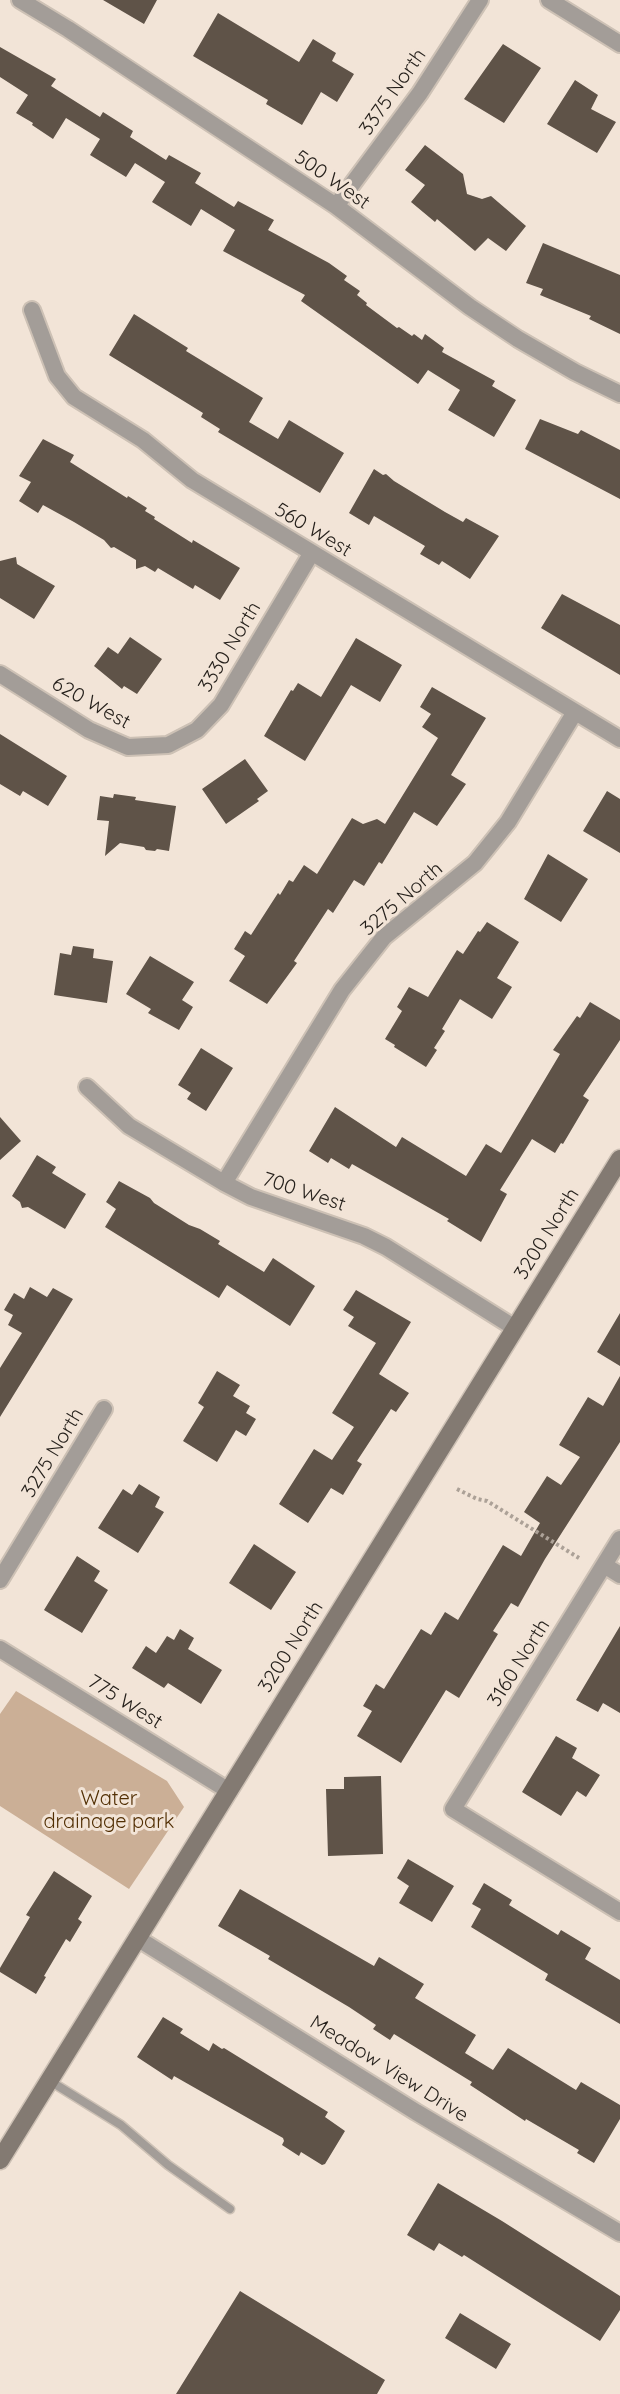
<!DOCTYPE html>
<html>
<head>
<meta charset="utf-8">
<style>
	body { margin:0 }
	canvas { display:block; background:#f2e4d7 }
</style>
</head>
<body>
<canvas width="620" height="2394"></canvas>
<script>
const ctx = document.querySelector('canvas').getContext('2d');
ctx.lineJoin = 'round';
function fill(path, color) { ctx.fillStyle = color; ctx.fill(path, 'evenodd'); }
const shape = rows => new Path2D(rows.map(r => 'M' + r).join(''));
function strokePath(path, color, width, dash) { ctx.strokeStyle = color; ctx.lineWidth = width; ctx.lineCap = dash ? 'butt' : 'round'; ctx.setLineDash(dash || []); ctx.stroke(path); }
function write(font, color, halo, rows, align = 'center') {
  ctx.font = font + ' Quicksand,sans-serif'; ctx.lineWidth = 6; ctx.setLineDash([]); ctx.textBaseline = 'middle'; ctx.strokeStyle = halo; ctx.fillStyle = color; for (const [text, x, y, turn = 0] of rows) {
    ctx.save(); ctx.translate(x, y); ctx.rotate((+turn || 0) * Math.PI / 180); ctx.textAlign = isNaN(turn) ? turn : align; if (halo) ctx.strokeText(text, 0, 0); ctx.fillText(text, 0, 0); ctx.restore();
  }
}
const green = shape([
	[16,1691,167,1781,184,1807,129,1889,0,1806,0,1714]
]);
const building = shape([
	[103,0,157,0,144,24],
	[218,13,299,62,313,39,336,53,332,61,354,74,337,102,321,92,302,125,266,104,268,100,193,56],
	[503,44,541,68,504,123,464,99],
	[0,47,56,79,51,86,100,117,103,112,133,131,130,137,166,160,169,155,201,173,195,183,234,207,238,201,274,220,268,230,329,263,347,276,344,280,360,291,357,295,367,303,366,305,397,328,399,327,412,336,414,334,422,340,425,334,444,348,442,352,495,381,492,386,516,400,494,437,448,410,460,390,428,370,418,384,301,301,305,295,223,251,235,230,201,209,191,226,152,202,165,182,135,163,126,177,90,155,100,139,66,118,53,139,32,125,33,123,16,113,28,95,0,77],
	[575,80,598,95,591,109,616,122,597,153,547,124],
	[425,145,463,174,467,194,482,199,491,196,526,226,506,251,488,238,475,251,437,219,435,222,411,202,425,185,405,170],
	[543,243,620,275,620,334,589,319,591,316,540,295,543,289,526,283],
	[134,314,188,348,186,351,263,398,249,422,278,439,289,420,344,453,320,493,218,432,220,429,201,417,203,413,109,355],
	[540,419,578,434,581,430,620,450,620,499,525,449],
	[43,439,74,455,70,462,127,498,128,496,147,508,145,511,155,517,154,519,192,543,193,540,240,568,220,600,195,585,193,589,158,568,155,572,145,566,136,569,136,560,114,547,111,548,104,540,74,522,43,505,38,513,19,501,31,482,19,476],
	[374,469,383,475,386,474,394,481,445,512,463,522,466,518,499,536,470,579,442,561,439,565,420,554,425,546,374,516,369,525,349,513],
	[16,557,17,564,55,586,34,619,0,598,0,561],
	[562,594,620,625,620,675,541,628],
	[130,637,162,659,137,694,124,686,122,689,94,666,108,647,118,654],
	[356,638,402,665,380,702,351,685,305,761,264,736,291,690,293,691,298,683,321,697],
	[432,687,486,718,451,775,466,784,437,826,414,812,382,864,379,862,364,886,354,880,333,913,328,909,294,961,297,963,267,1004,229,981,245,956,234,949,245,931,251,935,278,893,280,895,289,880,293,882,304,865,317,874,352,818,363,824,377,819,385,824,438,738,422,727,431,714,420,707],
	[0,734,67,776,48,806,23,791,20,796,0,784],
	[245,759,268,791,257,799,259,801,226,824,202,789],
	[607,791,620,799,620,853,583,831],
	[114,794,136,797,135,800,176,806,169,851,157,849,155,851,146,850,144,847,120,843,105,856,109,821,97,820,100,796,113,798],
	[548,854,588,879,561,922,524,899],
	[487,922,519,942,497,978,512,987,492,1019,460,999,442,1029,445,1031,434,1048,437,1050,426,1067,394,1047,395,1045,385,1039,402,1011,397,1007,409,987,428,997,457,950,463,954,478,931,480,932],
	[73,946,94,949,93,958,113,961,107,1003,54,995,60,953,71,955],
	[150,956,194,982,182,1000,193,1007,179,1030,148,1013,151,1009,126,994],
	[590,1002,620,1020,620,1040,583,1096,589,1100,563,1144,561,1143,555,1153,532,1139,500,1190,507,1194,481,1242,447,1221,449,1219,352,1164,349,1169,331,1158,328,1163,309,1151,335,1107,396,1147,402,1137,466,1176,486,1144,501,1153,560,1054,553,1050,577,1016,580,1018],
	[201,1048,233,1068,206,1111,187,1099,191,1093,178,1085],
	[0,1117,21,1141,0,1160],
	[37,1155,56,1167,52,1173,86,1194,65,1229,28,1207,22,1208,20,1202,12,1196],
	[119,1181,150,1198,154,1203,189,1225,200,1229,220,1241,218,1244,264,1272,273,1258,315,1286,290,1326,227,1285,219,1298,105,1227,116,1209,106,1202],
	[30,1287,47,1297,53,1288,73,1299,0,1417,0,1368,22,1333,8,1325,13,1315,4,1310,14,1293,24,1299],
	[356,1290,411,1322,379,1374,409,1393,396,1412,391,1409,357,1461,362,1464,343,1495,331,1488,308,1523,279,1504,314,1449,332,1460,354,1427,332,1413,376,1343,348,1326,354,1317,343,1310],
	[620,1313,620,1366,597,1352],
	[217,1371,240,1385,233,1396,250,1406,246,1413,256,1419,246,1436,236,1430,217,1462,183,1441,204,1407,198,1403],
	[620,1376,620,1442,545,1559,518,1607,511,1603,493,1631,498,1634,459,1698,446,1690,401,1763,357,1736,372,1711,363,1706,376,1684,384,1689,421,1629,431,1635,445,1612,458,1620,503,1545,521,1556,540,1523,524,1512,547,1476,561,1485,580,1457,559,1445,588,1397,603,1406],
	[139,1484,160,1497,155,1507,164,1512,138,1553,98,1528,123,1489,132,1495],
	[254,1544,296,1572,271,1610,229,1583],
	[77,1556,100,1571,94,1581,108,1590,82,1633,44,1610],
	[620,1626,620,1713,603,1703,598,1712,576,1700],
	[180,1629,194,1638,188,1649,222,1670,201,1704,168,1683,164,1688,132,1668,146,1646,156,1653,167,1636,174,1640],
	[556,1736,577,1748,572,1758,600,1775,586,1797,577,1791,561,1816,522,1792],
	[381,1776,383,1854,328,1856,326,1789,344,1789,344,1777],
	[408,1859,454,1886,432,1922,399,1903,409,1886,397,1878],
	[54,1871,92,1896,78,1919,82,1922,70,1942,66,1939,44,1976,46,1977,36,1994,0,1972,0,1968,30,1917,26,1915],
	[484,1883,512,1900,509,1905,558,1935,561,1930,591,1948,585,1959,620,1980,620,2024,545,1980,548,1974,471,1927,481,1909,472,1904],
	[240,1889,374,1966,379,1957,424,1984,415,1998,476,2035,465,2053,493,2070,508,2048,576,2090,581,2082,620,2105,620,2119,594,2163,577,2153,579,2150,526,2119,525,2121,470,2085,472,2082,394,2034,390,2040,373,2029,376,2025,349,2007,268,1959,270,1956,218,1926],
	[163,2017,183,2029,180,2033,209,2051,213,2043,222,2049,224,2048,328,2112,325,2117,345,2131,325,2164,322,2165,301,2152,299,2156,282,2145,284,2141,283,2138,174,2076,172,2080,137,2057],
	[438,2183,502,2221,620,2296,620,2310,600,2341,464,2255,462,2257,439,2243,434,2251,407,2235],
	[240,2291,385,2380,377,2394,176,2394],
	[460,2313,511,2344,496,2369,445,2338]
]);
const path = shape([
	[457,1489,477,1499,487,1501,579,1558]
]);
const lane = shape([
	[50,2081,121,2125,168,2165,230,2209]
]);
const street = shape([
	[20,0,68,29,336,206,470,307,518,339,575,372,620,394],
	[549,0,620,44],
	[336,206,420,93,480,0],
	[32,310,57,376,74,397,143,440,192,480,620,739],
	[0,674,89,730,128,747,168,745,197,730,221,705,311,554],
	[87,1087,129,1126,224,1183,251,1197,364,1236,386,1247,515,1328],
	[224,1183,342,990,384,937,475,863,508,822,575,712],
	[620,1539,453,1809,620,1912],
	[604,1565,620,1575],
	[0,1580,104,1409],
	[0,1649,229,1791],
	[137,1938,416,2112,620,2233]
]);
const secondary = shape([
	[0,2160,620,1159]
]);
const streetNames = [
	["3375 North",393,92,-55],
	["500 West",332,180,35],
	["560 West",313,530,31],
	["3330 North",230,647,-59],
	["620 West",91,703,29],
	["3275 North",402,899,-41],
	["700 West",304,1192,18],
	["3200 North",547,1234,-58],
	["3275 North",53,1453,-59],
	["3200 North",291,1647,-58],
	["3160 North",519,1663,-58],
	["775 West",125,1702,32],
	["Meadow View Drive",389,2069,32]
];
const parkNames = [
	["Water",109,1799],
	["drainage park",109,1822]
];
fill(green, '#cbaf96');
fill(building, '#5f5348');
strokePath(lane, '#cdc1b5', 11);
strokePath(street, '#cdc1b5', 20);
strokePath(secondary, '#cdc1b5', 21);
strokePath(path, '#aca197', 4, [3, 3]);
strokePath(lane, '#a39d98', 8);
strokePath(street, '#a39d98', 16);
strokePath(secondary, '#837a72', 18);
write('20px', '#241f1a', '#f2e4d7', streetNames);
write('20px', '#522f04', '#f2e4d7', parkNames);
</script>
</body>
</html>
